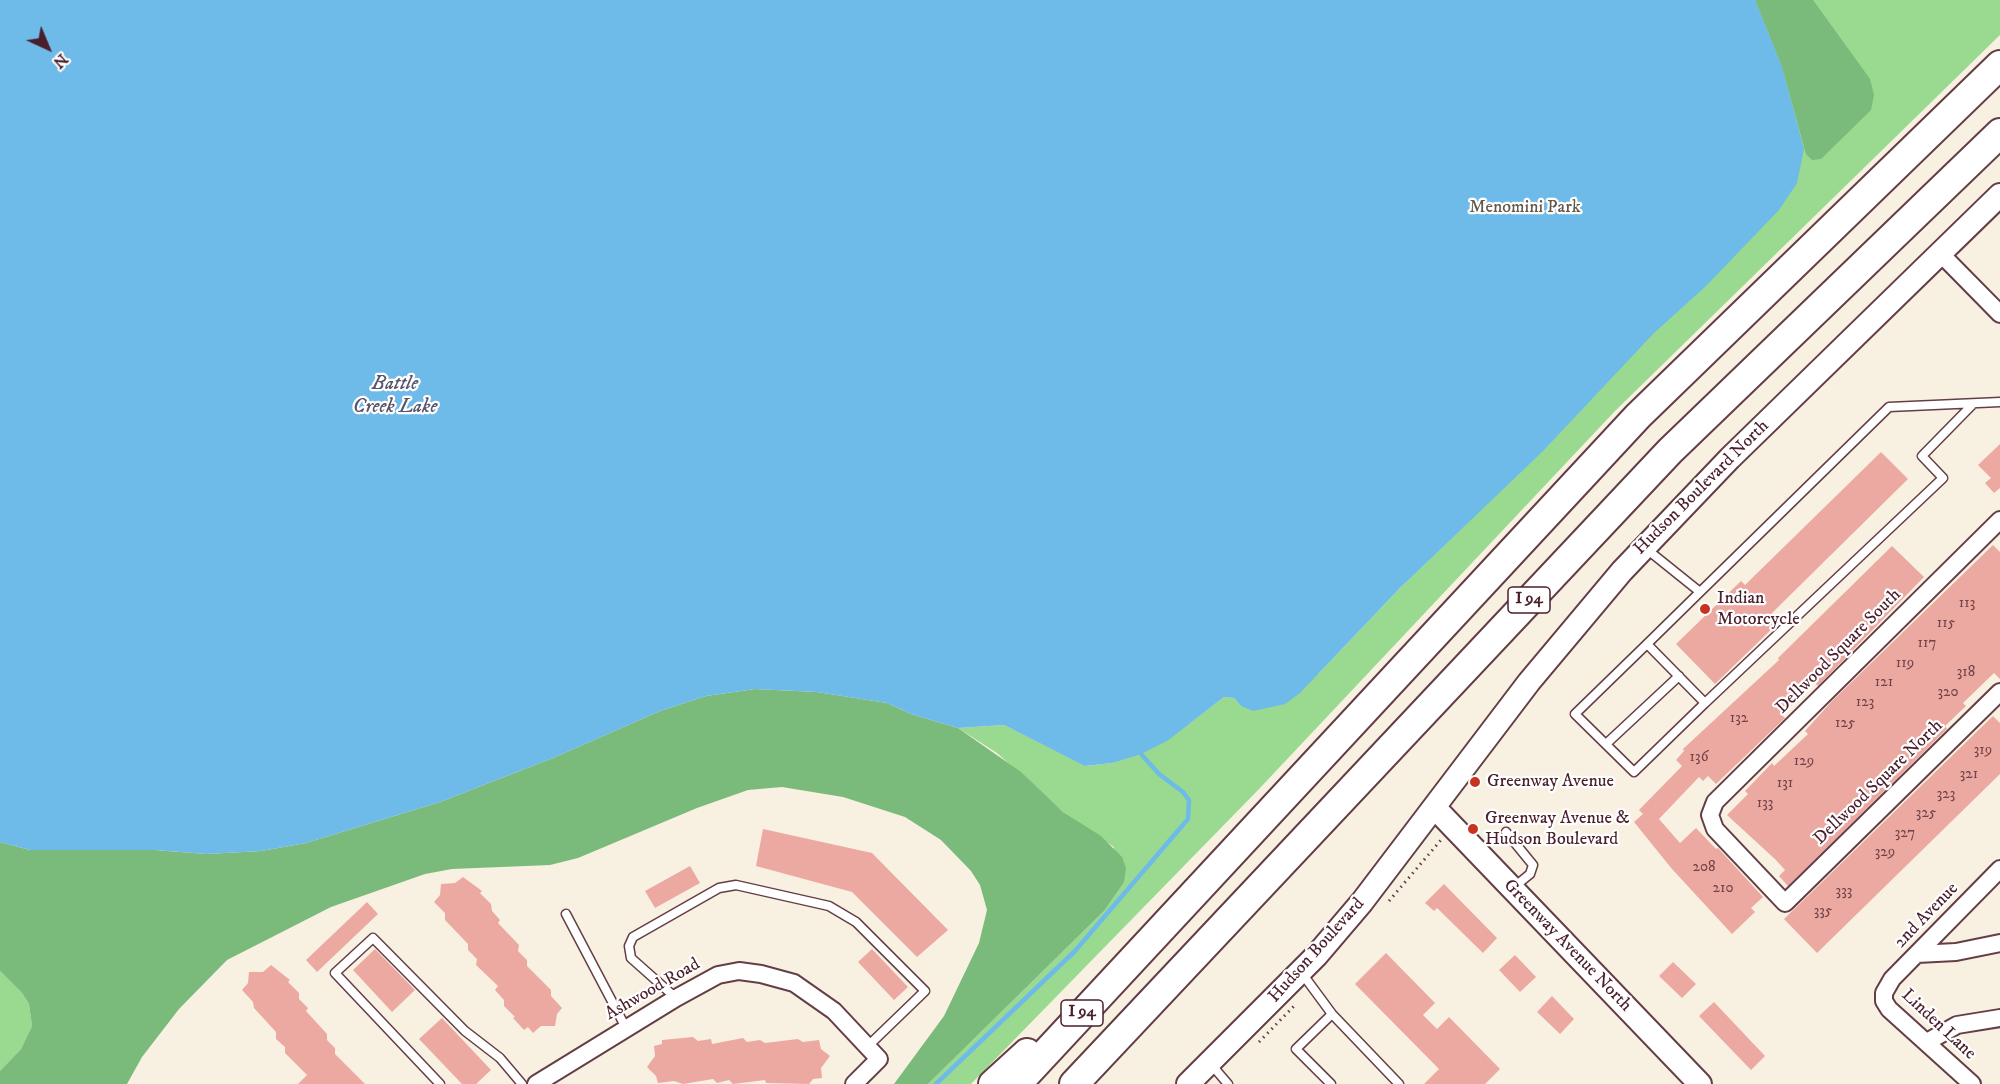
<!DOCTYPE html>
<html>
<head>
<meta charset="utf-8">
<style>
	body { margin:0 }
	#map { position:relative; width:2000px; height:1084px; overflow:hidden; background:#f8f0e1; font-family:"IM FELL DW Pica",serif }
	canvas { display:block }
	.north { position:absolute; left:18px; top:18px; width:60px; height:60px; -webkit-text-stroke:4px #fff; paint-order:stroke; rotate:136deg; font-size:16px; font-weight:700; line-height:24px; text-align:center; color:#4a1f2b }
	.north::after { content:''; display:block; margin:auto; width:21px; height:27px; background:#4a1f2b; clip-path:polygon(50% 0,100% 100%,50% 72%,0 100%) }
</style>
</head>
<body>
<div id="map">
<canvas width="2000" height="1084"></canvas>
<div class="north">N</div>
</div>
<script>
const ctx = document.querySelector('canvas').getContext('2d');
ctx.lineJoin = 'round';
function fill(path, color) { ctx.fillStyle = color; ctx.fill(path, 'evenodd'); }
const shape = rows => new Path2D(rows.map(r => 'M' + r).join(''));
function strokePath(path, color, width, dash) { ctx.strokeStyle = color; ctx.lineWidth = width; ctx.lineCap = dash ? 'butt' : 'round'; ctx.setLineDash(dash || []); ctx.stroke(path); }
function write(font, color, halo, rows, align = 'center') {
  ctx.font = font + ' "IM FELL DW Pica",serif'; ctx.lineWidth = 4.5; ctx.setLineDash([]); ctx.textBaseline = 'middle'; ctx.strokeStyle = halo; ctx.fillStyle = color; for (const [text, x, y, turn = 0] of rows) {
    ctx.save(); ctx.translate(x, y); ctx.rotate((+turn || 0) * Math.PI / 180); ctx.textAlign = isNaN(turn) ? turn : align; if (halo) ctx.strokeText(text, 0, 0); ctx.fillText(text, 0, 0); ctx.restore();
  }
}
const green = shape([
	[1038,0,2000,0,2000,35,1615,411,1259,789,971,1084,928,1084,1103,912,1114,847,1063,812,997,753,958,728,1004,725,1086,766,1112,763,1190,723,1224,697,1234,698,1241,706,1319,673,1400,588,1467,523],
	[0,971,22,993,29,1004,32,1026,21,1049,0,1071]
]);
const forest = shape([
	[1755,0,1813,0,1870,79,1874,95,1871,110,1821,159,1812,160,1806,154,1782,67],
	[755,689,817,692,887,703,911,714,958,728,1021,772,1063,812,1101,836,1122,857,1126,868,1124,882,1103,912,928,1084,894,1084,944,1016,979,943,987,910,980,885,971,871,941,840,905,817,843,797,782,787,748,790,697,808,578,858,550,865,452,869,425,874,331,907,227,960,179,1009,142,1057,127,1084,0,1084,0,1071,21,1049,32,1026,29,1004,22,993,0,971,0,842,30,850,155,850,206,854,261,851,306,843,440,802,553,758,660,711,706,696]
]);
const water = shape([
	[0,0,1755,0,1782,67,1804,149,1797,183,1779,210,1705,287,1654,333,1543,451,1400,588,1300,693,1285,704,1253,711,1241,706,1234,698,1224,697,1167,741,1141,754,1112,763,1085,766,1004,725,958,728,911,714,887,703,817,692,755,689,706,696,660,711,553,758,440,802,306,843,261,851,206,854,155,850,30,850,0,842]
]);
const stream = shape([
	[936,1084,1075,951,1188,819,1189,800,1183,792,1159,774,1141,754]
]);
const building = shape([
	[2000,444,2000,488,1994,493,1985,483,1991,478,1978,465],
	[1881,452,1908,479,1772,613,1780,621,1715,684,1676,644,1741,581,1745,585],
	[1993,545,2000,552,2000,679,1994,673,1963,703,1966,706,1945,726,1947,729,1788,886,1779,876,1785,870,1776,860,1727,815,1748,794,1745,791,1772,763,1774,766,1808,734,1805,731,1832,701],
	[1892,546,1924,577,1818,686,1814,682,1782,715,1785,718,1716,784,1708,776,1703,781,1699,777,1659,819,1680,843,1696,828,1716,849,1718,848,1763,897,1751,908,1755,912,1732,934,1672,869,1634,822,1643,814,1639,810,1682,766,1676,760,1684,751,1683,749,1779,660,1778,658],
	[1993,716,2000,723,2000,774,1817,953,1784,919],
	[763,829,872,853,948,930,917,957,852,892,756,866],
	[690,866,700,883,655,908,645,891],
	[463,877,482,891,480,893,491,904,492,911,500,920,498,923,519,945,518,951,527,960,527,966,551,990,551,996,562,1008,557,1014,555,1026,541,1026,533,1033,528,1027,524,1030,513,1018,515,1017,504,1006,504,1000,495,990,498,986,476,965,477,959,468,950,468,944,445,920,445,913,434,902,440,895,441,884,455,883],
	[1444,884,1497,938,1483,953,1437,908,1434,911,1425,903],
	[367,902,378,914,317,972,306,960],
	[375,949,415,990,392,1012,353,970],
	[872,949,908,987,894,1000,858,962],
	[1386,953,1435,1003,1423,1015,1437,1029,1449,1017,1500,1069,1485,1084,1424,1084,1439,1069,1355,984],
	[1515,955,1536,977,1520,992,1499,970],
	[1673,962,1696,984,1682,998,1659,976],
	[271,965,290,980,288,982,299,993,299,999,308,1008,306,1011,327,1034,327,1040,335,1048,335,1054,365,1084,298,1084,307,1075,285,1053,285,1047,276,1039,276,1032,254,1008,253,1002,242,990,248,983,249,972,263,972],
	[1552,996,1574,1019,1560,1034,1537,1012],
	[1714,1002,1765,1056,1751,1070,1699,1016],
	[442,1018,491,1070,476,1084,462,1084,419,1039],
	[693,1037,698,1041,711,1039,712,1044,743,1038,747,1042,760,1040,765,1043,798,1039,803,1042,819,1040,821,1049,830,1056,821,1068,822,1078,813,1079,809,1084,766,1083,765,1080,733,1084,729,1080,717,1083,713,1079,683,1084,674,1081,658,1083,656,1076,647,1067,655,1056,654,1046,662,1044,662,1040]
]);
const path = shape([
	[1389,901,1441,840],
	[1259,1042,1294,1006]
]);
const lane = shape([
	[1644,547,1700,592,1889,407,2000,402],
	[1700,592,1647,644,1705,703,1943,478,1922,456,1973,404],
	[1647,644,1575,714,1634,772,1705,703],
	[1606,744,1679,676],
	[1506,832,1533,865,1530,874,1514,887],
	[566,914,626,1028],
	[1301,972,1332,1014,1399,1084],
	[676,998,631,958,629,946,633,937,719,888,736,885,829,906,856,922,925,991,868,1046],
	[1210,1063,1228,1084],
	[440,1084,335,973,373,938,465,1031,500,1058,522,1084],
	[1331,1084,1296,1049,1332,1014]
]);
const street = shape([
	[1940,253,2000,314],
	[2000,520,1715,802,1710,815,1715,829,1785,903,2000,692],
	[1917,954,1956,952,2000,943],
	[1927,1042,1957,1025,2000,1018],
	[536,1084,676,998,718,975,739,971,761,974,794,983,834,1011,879,1059,854,1084],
	[1972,1084,1889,1009,1884,1001,1884,993,1892,979,2000,869]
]);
const secondary = shape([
	[1435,808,1700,1084],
	[1188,1084,1316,956,1362,902,1529,682,1622,571,1730,458,2000,195]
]);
const highway = shape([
	[993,1084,1027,1053],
	[1017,1084,1638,416,2000,65],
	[1074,1084,1670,451,2000,133]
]);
const markers = [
	[1705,609,6,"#c8321e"],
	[1475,782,6,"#c8321e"],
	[1473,829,6,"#c8321e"]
];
const numberNames = [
	["113",1967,604],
	["115",1946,624],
	["117",1927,644],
	["119",1905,664],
	["318",1966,673],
	["121",1884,683],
	["320",1948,693],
	["123",1865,703],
	["132",1739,719],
	["125",1845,724],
	["319",1983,751],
	["136",1699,758],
	["129",1804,762],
	["321",1969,775],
	["131",1785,784],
	["323",1946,795],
	["133",1765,804],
	["325",1926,814],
	["327",1905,834],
	["329",1885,853],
	["208",1704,868],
	["210",1723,889],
	["333",1844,892],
	["335",1823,912]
];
const shields = [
	[1529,600,42],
	[1082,1013,42]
];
const shieldNames = [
	["I 94",1529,600],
	["I 94",1082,1013]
];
const parkNames = [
	["Menomini Park",1525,208]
];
const streetNames = [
	["Hudson Boulevard North",1702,488,-45],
	["Dellwood Square South",1839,652,-45],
	["Dellwood Square North",1879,783,-44],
	["2nd Avenue",1927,916,-46],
	["Greenway Avenue North",1567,946,46],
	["Hudson Boulevard",1317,951,-48],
	["Ashwood Road",653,990,-30],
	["Linden Lane",1938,1025,43]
];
const poiNames = [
	["Indian",1717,599],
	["Motorcycle",1717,620],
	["Greenway Avenue",1487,782],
	["Greenway Avenue &",1485,819],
	["Hudson Boulevard",1485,840]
];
const waterNames = [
	["Battle",395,385],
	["Creek Lake",395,408]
];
fill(green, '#99da90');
fill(forest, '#7aba7a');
fill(water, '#6ebae8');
strokePath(stream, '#6ebae8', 4.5);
fill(building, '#eca9a2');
strokePath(lane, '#643e46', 11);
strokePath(street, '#643e46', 20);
strokePath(secondary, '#643e46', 26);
strokePath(highway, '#643e46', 32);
strokePath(path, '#643e46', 3, [1.5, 4.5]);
strokePath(lane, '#fff', 8);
strokePath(street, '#fff', 16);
strokePath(secondary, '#fff', 22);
strokePath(highway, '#fff', 28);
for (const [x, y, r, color] of markers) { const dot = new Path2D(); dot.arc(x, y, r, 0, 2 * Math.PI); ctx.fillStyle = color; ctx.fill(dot); strokePath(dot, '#fff', 2); }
write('15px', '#724249', null, numberNames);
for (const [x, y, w] of shields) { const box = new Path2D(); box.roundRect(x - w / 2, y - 13, w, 26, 4.5); ctx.fillStyle = '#fff'; ctx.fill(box); strokePath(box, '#4a1f2b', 1.5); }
write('bold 16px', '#4a1f2b', null, shieldNames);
write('18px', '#625749', '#fff', parkNames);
write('18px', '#4a1f2b', '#fff', streetNames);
write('18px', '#4a1f2b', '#fff', poiNames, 'left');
write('italic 20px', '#57556d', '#fff', waterNames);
</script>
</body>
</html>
